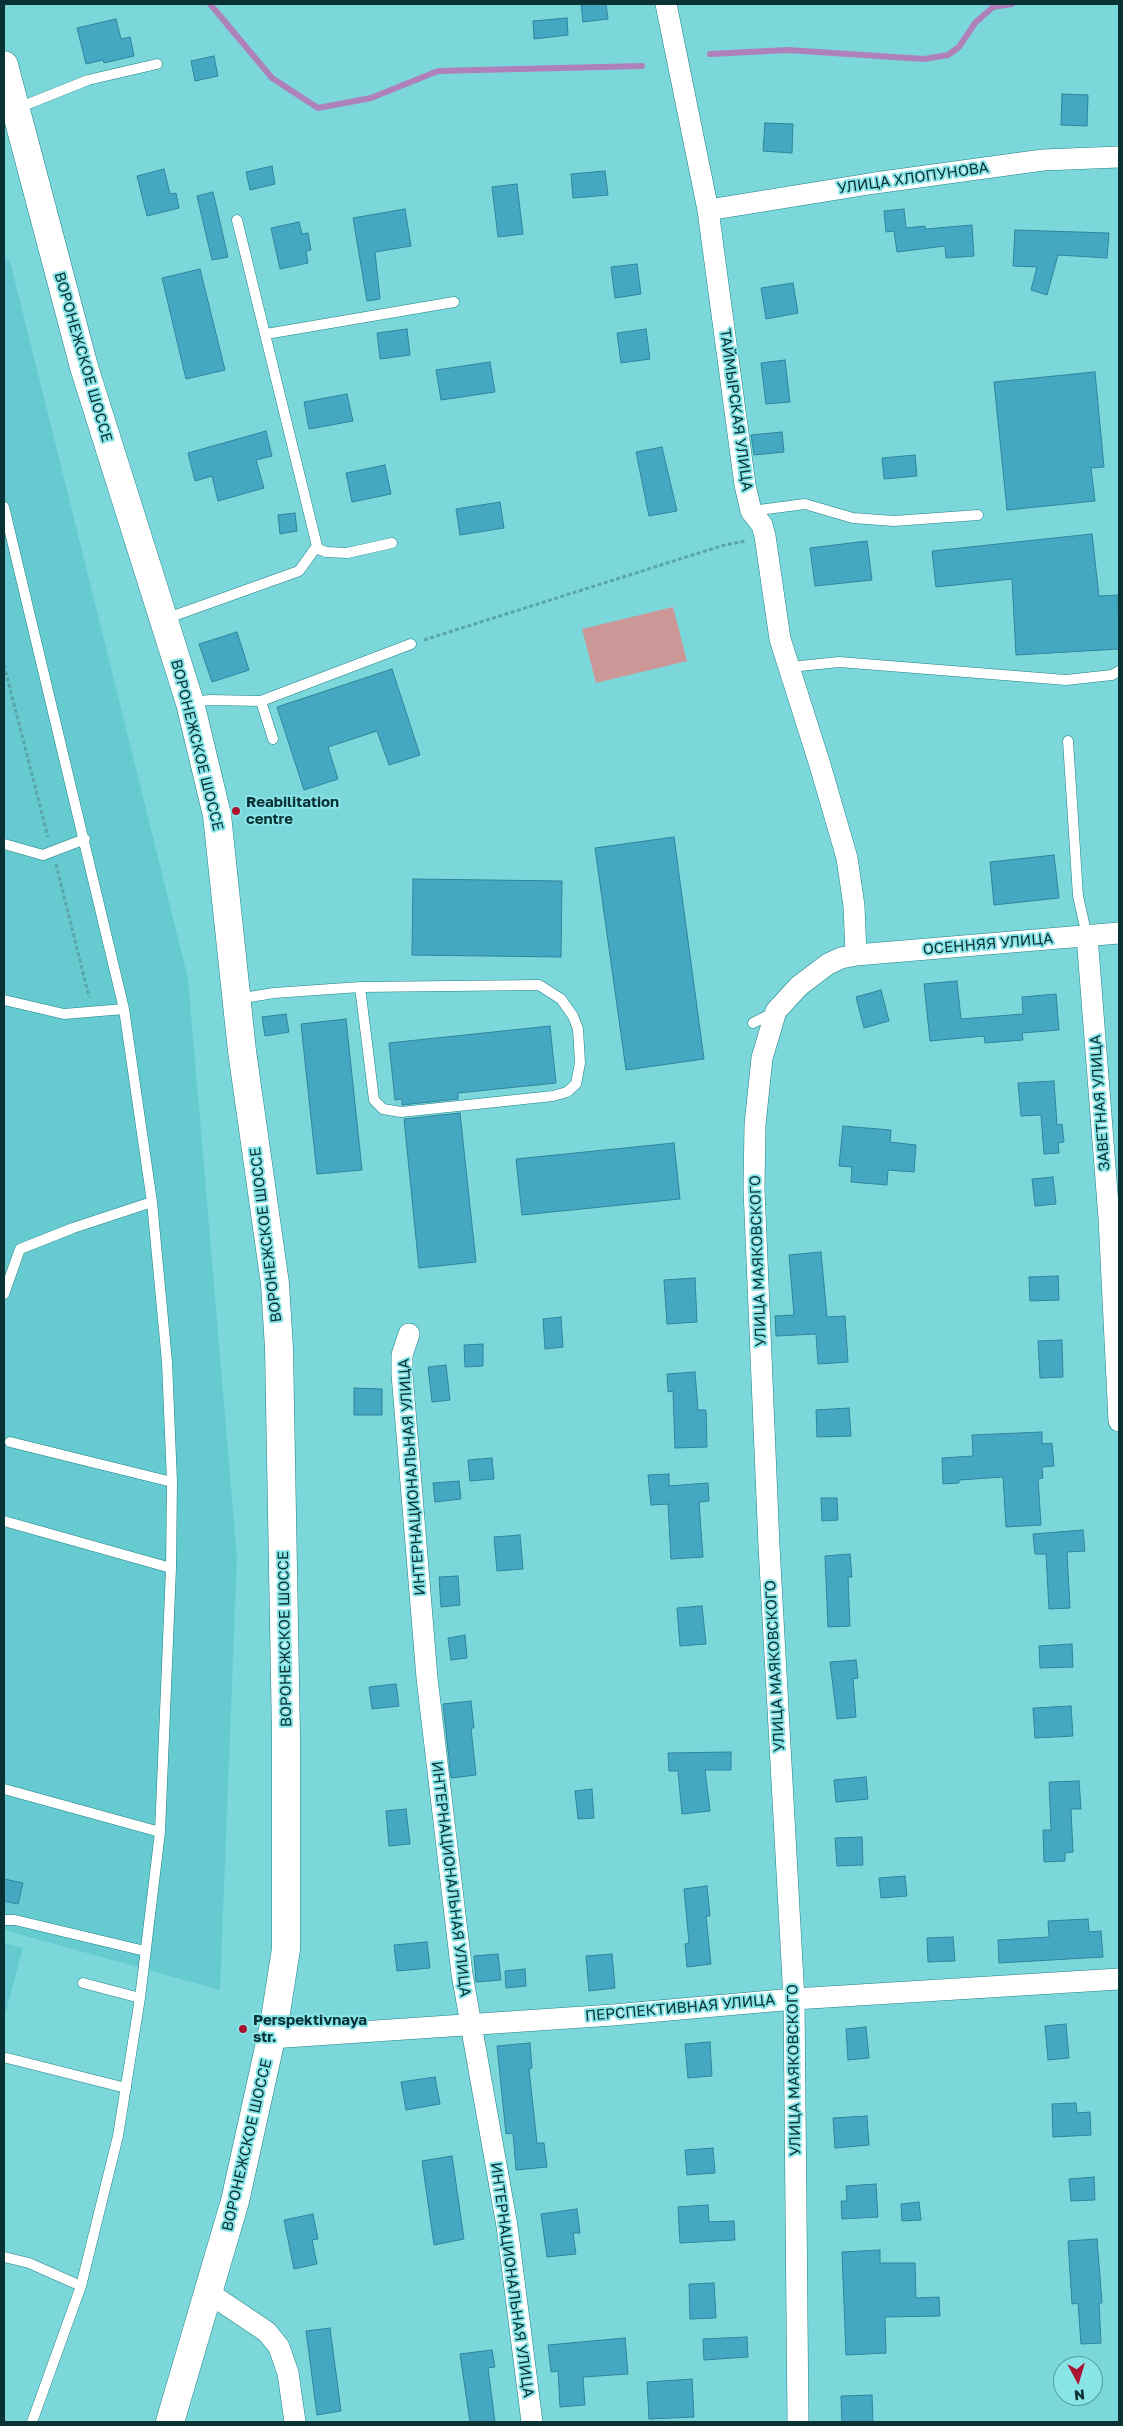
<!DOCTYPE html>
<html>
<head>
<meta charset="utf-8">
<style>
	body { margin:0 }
	#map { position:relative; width:1123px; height:2426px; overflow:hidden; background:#7cd7db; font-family:"Golos Text",sans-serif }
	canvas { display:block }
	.frame { position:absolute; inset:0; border:5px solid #093234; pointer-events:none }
	.north { position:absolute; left:1053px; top:2356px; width:50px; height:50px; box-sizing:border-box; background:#89e4e8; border:1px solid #569da0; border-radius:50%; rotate:174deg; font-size:14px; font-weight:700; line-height:20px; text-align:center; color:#093234 }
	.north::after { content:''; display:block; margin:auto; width:18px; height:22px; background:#aa1430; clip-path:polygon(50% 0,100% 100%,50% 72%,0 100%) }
</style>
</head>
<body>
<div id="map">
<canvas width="1123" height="2426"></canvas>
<div class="frame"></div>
<div class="north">N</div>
</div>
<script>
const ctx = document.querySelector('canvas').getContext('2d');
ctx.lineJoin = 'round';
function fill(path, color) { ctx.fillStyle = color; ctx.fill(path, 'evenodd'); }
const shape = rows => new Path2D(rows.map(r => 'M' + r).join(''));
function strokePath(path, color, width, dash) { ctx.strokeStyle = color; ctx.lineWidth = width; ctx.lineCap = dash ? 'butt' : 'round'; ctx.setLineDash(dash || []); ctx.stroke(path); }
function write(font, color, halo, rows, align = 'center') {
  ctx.font = font + ' "Golos Text",sans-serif'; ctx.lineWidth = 4; ctx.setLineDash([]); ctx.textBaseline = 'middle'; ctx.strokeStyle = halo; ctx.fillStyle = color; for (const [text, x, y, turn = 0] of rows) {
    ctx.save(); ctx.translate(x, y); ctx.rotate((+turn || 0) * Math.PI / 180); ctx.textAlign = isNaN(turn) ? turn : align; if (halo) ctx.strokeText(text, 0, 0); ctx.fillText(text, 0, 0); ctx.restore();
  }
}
const built = shape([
	[4,260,10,261,188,978,237,1557,220,1990,4,1930],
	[4,1943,23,1948,4,2019]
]);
const green = shape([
	[673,607,687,661,596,683,582,629]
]);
const stream = shape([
	[210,4,272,78,318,108,371,98,438,71,642,66],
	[710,54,788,50,924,59,948,55,959,47,975,23,993,7,1012,4]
]);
const building = shape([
	[581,4,606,4,608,19,583,22,581,4],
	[567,18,568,35,534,39,533,21,567,18],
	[116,19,121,39,130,37,134,56,104,63,103,60,86,64,77,28,116,19],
	[214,56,218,76,195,81,191,61,214,56],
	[1062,94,1088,95,1087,126,1061,125,1062,94],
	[765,123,793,124,792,153,763,151,765,123],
	[272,166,275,184,250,190,246,172,272,166],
	[164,169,170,194,176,193,179,208,147,216,137,176,164,169],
	[605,171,608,195,573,198,571,174,605,171],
	[517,184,523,234,498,237,492,187,517,184],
	[213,192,228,257,212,260,197,196,213,192],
	[405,209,411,246,375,252,380,299,367,301,353,218,405,209],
	[904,209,906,228,925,226,925,229,972,225,974,256,946,258,945,246,897,252,894,231,886,232,884,211,904,209],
	[299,222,302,234,308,233,311,250,306,251,308,263,280,269,271,228,299,222],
	[1015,230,1109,233,1107,258,1058,255,1047,295,1031,290,1037,267,1013,266,1015,230],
	[637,264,641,294,615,298,611,267,637,264],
	[200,269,225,370,186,379,162,278,200,269],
	[793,283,798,313,766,319,761,288,793,283],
	[407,329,410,355,380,359,377,333,407,329],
	[646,329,650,359,621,363,617,333,646,329],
	[785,360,790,402,766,404,761,363,785,360],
	[490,362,495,392,441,400,436,370,490,362],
	[1095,372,1104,467,1091,468,1095,501,1007,510,994,382,1095,372],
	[347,394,353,421,309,429,304,402,347,394],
	[266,431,272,456,256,460,264,488,218,501,212,476,195,481,188,453,266,431],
	[782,432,784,452,754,455,751,435,782,432],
	[662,447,677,511,649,516,636,452,662,447],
	[915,455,917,476,884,479,882,458,915,455],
	[385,465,391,494,352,502,346,473,385,465],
	[500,502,504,528,460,535,456,509,500,502],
	[295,513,297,531,280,534,278,515,295,513],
	[1092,534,1099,596,1118,595,1119,649,1016,655,1012,579,936,587,932,551,1092,534],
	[867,541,872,580,815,586,810,548,867,541],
	[237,632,249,670,212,682,199,644,237,632],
	[392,669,420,755,389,765,377,731,328,747,338,779,304,790,277,707,392,669],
	[674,837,704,1059,626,1070,595,848,674,837],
	[1054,855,1059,898,994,905,990,862,1054,855],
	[413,879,562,881,561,957,412,955,413,879],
	[957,981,961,1019,1023,1014,1022,997,1056,994,1059,1030,1022,1033,1023,1040,985,1043,984,1036,930,1041,924,984,957,981],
	[881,990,889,1021,864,1028,856,997,881,990],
	[286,1014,289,1032,265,1036,262,1017,286,1014],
	[346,1019,362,1170,317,1174,301,1024,346,1019],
	[550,1026,556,1083,458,1093,458,1099,402,1105,402,1099,395,1100,389,1043,550,1026],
	[1054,1081,1057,1125,1062,1124,1064,1142,1058,1143,1059,1153,1044,1154,1041,1115,1021,1116,1018,1083,1054,1081],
	[460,1113,476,1262,419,1268,404,1119,460,1113],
	[843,1126,891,1130,890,1142,916,1145,914,1172,888,1170,887,1185,851,1182,852,1167,839,1166,843,1126],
	[674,1143,680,1199,522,1215,516,1159,674,1143],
	[1053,1177,1056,1204,1035,1206,1032,1179,1053,1177],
	[821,1252,827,1317,845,1316,848,1362,818,1364,816,1334,776,1336,775,1316,794,1315,789,1255,821,1252],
	[1058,1276,1059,1300,1030,1301,1029,1277,1058,1276],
	[695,1278,697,1322,667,1324,664,1280,695,1278],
	[561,1317,563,1347,545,1349,543,1319,561,1317],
	[1062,1340,1063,1377,1040,1378,1038,1341,1062,1340],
	[483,1344,483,1366,465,1367,464,1345,483,1344],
	[446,1365,450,1400,432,1402,428,1367,446,1365],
	[695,1372,698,1410,706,1410,707,1447,675,1448,673,1391,668,1392,667,1374,695,1372],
	[354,1388,382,1389,382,1415,354,1415,354,1388],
	[849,1408,851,1436,817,1437,816,1410,849,1408],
	[1042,1432,1042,1444,1052,1443,1054,1466,1042,1467,1043,1478,1038,1479,1041,1525,1006,1527,1003,1477,959,1480,959,1483,943,1484,942,1458,973,1456,972,1435,1042,1432],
	[492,1458,494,1479,470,1481,468,1460,492,1458],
	[669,1474,669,1486,708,1483,709,1501,699,1502,703,1557,671,1559,668,1504,651,1505,648,1475,669,1474],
	[459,1481,461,1499,435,1502,433,1483,459,1481],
	[821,1498,837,1498,838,1520,822,1521,821,1498],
	[1083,1530,1085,1551,1067,1552,1070,1608,1049,1609,1046,1554,1035,1554,1033,1534,1083,1530],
	[520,1535,523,1569,497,1571,494,1537,520,1535],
	[850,1554,852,1577,848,1577,850,1626,828,1627,825,1556,850,1554],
	[458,1576,460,1605,441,1607,439,1577,458,1576],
	[702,1606,706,1644,680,1646,677,1608,702,1606],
	[465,1635,467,1658,451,1660,448,1638,465,1635],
	[1072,1644,1073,1667,1040,1668,1039,1646,1072,1644],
	[856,1660,858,1678,853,1679,856,1717,837,1719,830,1662,856,1660],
	[396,1684,399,1706,372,1709,369,1687,396,1684],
	[471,1701,474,1728,471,1728,476,1775,451,1778,443,1704,471,1701],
	[1071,1706,1073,1736,1035,1738,1033,1708,1071,1706],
	[731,1752,731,1770,705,1770,710,1811,682,1814,678,1771,669,1771,668,1753,731,1752],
	[866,1777,868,1799,836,1802,834,1780,866,1777],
	[1079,1781,1081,1809,1071,1809,1073,1852,1065,1853,1065,1861,1044,1862,1043,1830,1051,1830,1049,1782,1079,1781],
	[592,1789,594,1818,578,1819,575,1791,592,1789],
	[406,1809,410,1844,389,1846,386,1811,406,1809],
	[862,1837,863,1865,837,1866,835,1838,862,1837],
	[905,1876,907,1896,881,1898,879,1878,905,1876],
	[4,1879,23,1883,18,1904,4,1901,4,1879],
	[707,1886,710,1916,706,1916,711,1964,687,1967,685,1944,689,1943,684,1889,707,1886],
	[1088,1919,1089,1932,1101,1931,1103,1957,999,1963,998,1940,1049,1937,1048,1921,1088,1919],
	[953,1937,955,1961,928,1962,927,1938,953,1937],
	[427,1942,430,1968,397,1971,394,1945,427,1942],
	[498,1954,501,1980,476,1982,474,1956,498,1954],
	[612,1954,615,1988,589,1991,586,1956,612,1954],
	[525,1969,526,1986,506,1988,505,1971,525,1969],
	[1066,2024,1069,2058,1048,2060,1045,2026,1066,2024],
	[866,2027,869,2058,848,2060,846,2029,866,2027],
	[710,2042,712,2076,688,2078,685,2044,710,2042],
	[530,2043,532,2068,529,2069,537,2143,544,2143,547,2167,516,2170,513,2133,506,2134,497,2046,530,2043],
	[435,2077,440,2104,406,2110,401,2082,435,2077],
	[1076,2103,1077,2113,1090,2112,1091,2135,1053,2137,1052,2104,1076,2103],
	[867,2116,869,2145,835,2148,833,2118,867,2116],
	[713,2148,715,2173,687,2175,685,2150,713,2148],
	[452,2156,464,2239,434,2245,422,2161,452,2156],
	[1094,2177,1095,2200,1071,2201,1069,2179,1094,2177],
	[876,2184,878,2217,842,2219,841,2201,847,2201,846,2186,876,2184],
	[919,2202,921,2220,902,2221,901,2204,919,2202],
	[708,2205,709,2222,734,2221,735,2240,680,2243,678,2207,708,2205],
	[577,2209,580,2233,573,2233,576,2254,547,2257,541,2214,577,2209],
	[313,2214,318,2239,312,2240,317,2264,294,2269,284,2220,313,2214],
	[1097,2239,1102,2303,1099,2303,1101,2343,1081,2344,1078,2303,1072,2304,1068,2241,1097,2239],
	[880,2250,880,2263,915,2263,916,2298,939,2297,940,2316,885,2317,886,2353,846,2355,842,2252,880,2250],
	[714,2283,716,2318,690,2319,689,2284,714,2283],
	[330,2328,341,2411,317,2415,306,2331,330,2328],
	[747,2337,748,2357,704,2360,703,2339,747,2337],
	[625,2338,628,2374,583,2377,585,2405,560,2407,558,2371,551,2372,548,2345,625,2338],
	[492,2350,495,2367,488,2368,495,2422,470,2422,460,2354,492,2350],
	[692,2379,694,2417,649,2419,647,2382,692,2379],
	[872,2395,873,2422,842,2422,841,2396,872,2395]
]);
const path = shape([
	[424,640,721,546,745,541],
	[4,665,48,837],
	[56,864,89,997]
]);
const service = shape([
	[18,108,88,80,157,64],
	[266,334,454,302],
	[4,507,124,1009,152,1202,167,1362,172,1482,171,1568,160,1832,140,1998,118,2136,81,2286,32,2422],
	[751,511,805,504,853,518,894,521,978,515],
	[316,548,326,552,347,553,392,543],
	[165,619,299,571,317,546,237,220],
	[790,667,839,662,1066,680,1112,675,1119,671],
	[261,701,273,739],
	[191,702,210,700,261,701,411,644],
	[1068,741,1078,896,1087,936],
	[4,844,43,855,85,839],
	[237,999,274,993,360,987,539,985,561,999,573,1016,578,1029,580,1063,576,1084,567,1092,553,1096,401,1112,383,1109,374,1100,360,987],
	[4,1000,64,1014,124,1009],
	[753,1023,773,1013],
	[4,1294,20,1249,73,1228,152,1202],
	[10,1442,172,1482],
	[4,1521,171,1568],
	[4,1789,160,1832],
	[4,1920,15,1920,145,1951],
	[83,1983,140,1998],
	[7,2058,126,2088],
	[4,2257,29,2263,81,2286]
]);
const minor = shape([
	[666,4,708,210,745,485,751,511,762,525,765,536,780,639,820,765,847,858,854,906,856,955],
	[708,210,875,183,1043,160,1119,157],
	[1087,936,1109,1218,1119,1421],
	[409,1334,402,1355,402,1374,427,1678,462,1974,507,2226,532,2422],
	[271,2038,613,2015,794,1999,1119,1979],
	[209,2293,267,2332,279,2347,288,2373,295,2422],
	[798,2422,794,1999,769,1546,754,1189,755,1125,762,1058,776,1011,799,986,828,964,841,958,856,955,1119,933]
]);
const secondary = shape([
	[4,65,84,367,190,703,217,815,242,1051,275,1284,279,1348,286,1735,286,1949,274,2025,235,2201,170,2422]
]);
const markers = [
	[236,811,5,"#aa1430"],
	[243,2029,5,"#aa1430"]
];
const streetNames = [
	["УЛИЦА ХЛОПУНОВА",913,178,-8],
	["ВОРОНЕЖСКОЕ ШОССЕ",83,357,74],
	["ТАЙМЫРСКАЯ УЛИЦА",736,410,82],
	["ВОРОНЕЖСКОЕ ШОССЕ",197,745,76],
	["ОСЕННЯЯ УЛИЦА",988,944,-5],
	["ЗАВЕТНАЯ УЛИЦА",1100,1103,-94],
	["ВОРОНЕЖСКОЕ ШОССЕ",266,1235,-97],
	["УЛИЦА МАЯКОВСКОГО",758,1261,-92],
	["ИНТЕРНАЦИОНАЛЬНАЯ УЛИЦА",412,1477,-94],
	["ВОРОНЕЖСКОЕ ШОССЕ",285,1639,-91],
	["УЛИЦА МАЯКОВСКОГО",775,1666,-93],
	["ИНТЕРНАЦИОНАЛЬНАЯ УЛИЦА",451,1879,83],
	["ПЕРСПЕКТИВНАЯ УЛИЦА",680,2008,-5],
	["УЛИЦА МАЯКОВСКОГО",794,2070,-91],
	["ВОРОНЕЖСКОЕ ШОССЕ",247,2145,-77],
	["ИНТЕРНАЦИОНАЛЬНАЯ УЛИЦА",512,2280,82]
];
const poiNames = [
	["Reabilitation",246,802],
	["centre",246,819],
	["Perspektivnaya",253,2020],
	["str.",253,2037]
];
fill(built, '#65cbd0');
fill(green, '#cb9897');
strokePath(stream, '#af81bb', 6);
fill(building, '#45a8c3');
strokePath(building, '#2f859c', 1);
strokePath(service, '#1e8287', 11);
strokePath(minor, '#1e8287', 22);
strokePath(secondary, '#1e8287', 29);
strokePath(path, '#59a5a9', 3, [4, 2.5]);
strokePath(service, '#fff', 10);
strokePath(minor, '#fff', 21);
strokePath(secondary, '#fff', 28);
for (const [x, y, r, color] of markers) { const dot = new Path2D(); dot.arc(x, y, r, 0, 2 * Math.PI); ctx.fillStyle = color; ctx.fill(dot); strokePath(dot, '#89e4e8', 2); }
write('15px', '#093234', '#89e4e8', streetNames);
write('bold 15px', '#093234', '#89e4e8', poiNames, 'left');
</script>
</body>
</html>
